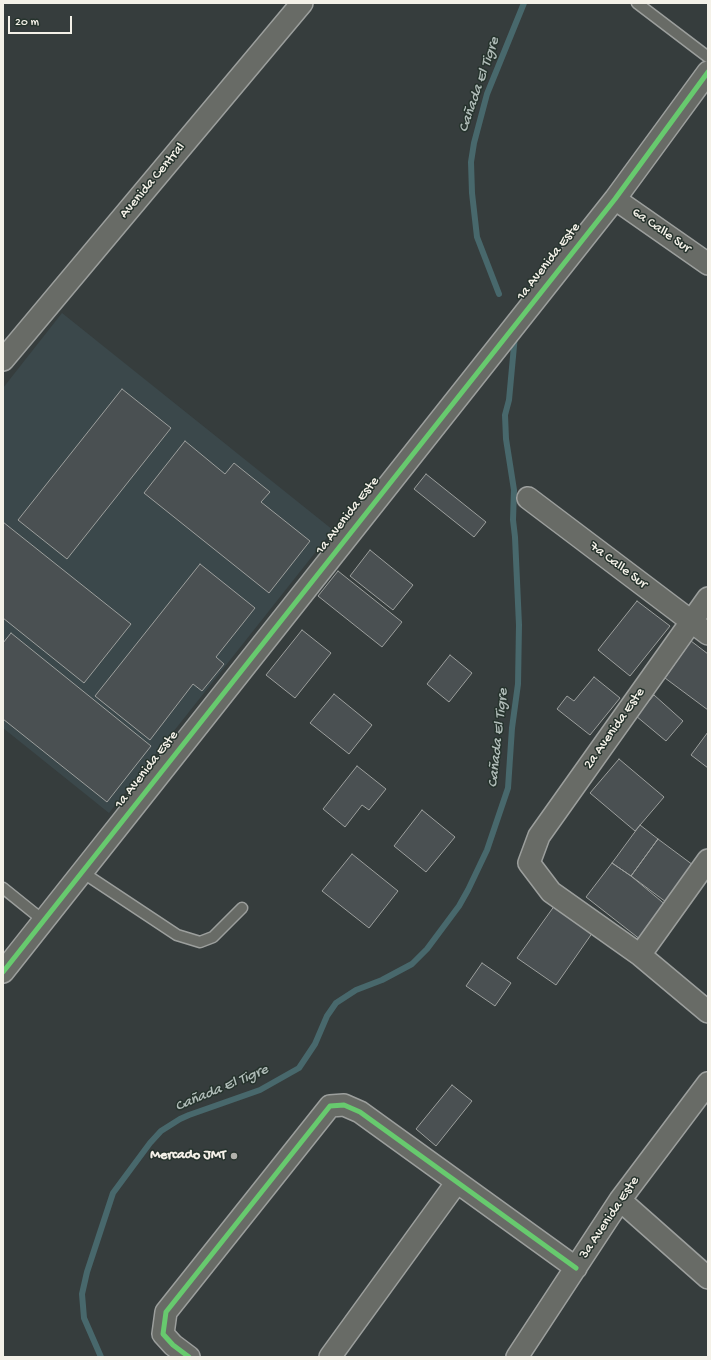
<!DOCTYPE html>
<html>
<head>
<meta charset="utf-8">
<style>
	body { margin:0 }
	#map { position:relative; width:711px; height:1360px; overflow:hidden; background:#363d3d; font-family:"Gochi Hand",sans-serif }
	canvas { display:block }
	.frame { position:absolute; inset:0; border:4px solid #f4f1e8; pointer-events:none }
	.scale { position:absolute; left:8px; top:16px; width:64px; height:18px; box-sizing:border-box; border:2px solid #f4f1e8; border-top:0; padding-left:5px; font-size:12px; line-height:14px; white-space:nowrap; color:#f4f1e8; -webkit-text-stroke:3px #26332d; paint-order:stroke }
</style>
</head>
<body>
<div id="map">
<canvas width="711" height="1360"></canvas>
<div class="frame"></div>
<div class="scale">20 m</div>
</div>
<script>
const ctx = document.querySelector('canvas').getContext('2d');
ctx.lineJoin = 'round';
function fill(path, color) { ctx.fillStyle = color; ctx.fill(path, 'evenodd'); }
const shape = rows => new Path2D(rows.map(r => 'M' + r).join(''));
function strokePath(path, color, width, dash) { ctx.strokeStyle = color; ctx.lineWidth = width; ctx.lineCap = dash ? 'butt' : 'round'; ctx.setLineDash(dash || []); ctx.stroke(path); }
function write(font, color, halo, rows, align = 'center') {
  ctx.font = font + ' "Gochi Hand",sans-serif'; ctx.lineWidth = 3; ctx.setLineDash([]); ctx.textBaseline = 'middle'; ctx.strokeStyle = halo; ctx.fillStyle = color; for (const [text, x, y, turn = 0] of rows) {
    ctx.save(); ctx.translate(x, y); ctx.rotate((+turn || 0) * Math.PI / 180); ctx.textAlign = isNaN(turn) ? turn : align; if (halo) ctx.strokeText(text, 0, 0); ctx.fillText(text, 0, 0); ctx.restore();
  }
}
const built = shape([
	[62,313,333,530,109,813,3,728,3,388]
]);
const stream = shape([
	[499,294,477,237,472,193,471,162,474,143,487,94,524,3],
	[101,1357,84,1318,82,1294,87,1272,113,1193,150,1143,161,1131,180,1119,189,1115,260,1090,299,1068,315,1044,327,1016,336,1003,356,990,382,980,412,964,427,949,459,906,468,890,487,850,508,788,512,728,518,684,519,625,515,537,513,520,514,490,506,439,505,415,509,400,515,335]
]);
const building = shape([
	[122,389,171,428,67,559,18,520,122,389],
	[185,441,225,474,234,463,270,492,261,502,310,541,269,593,144,493,185,441],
	[426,474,486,522,474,537,414,489,426,474],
	[3,522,131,624,84,683,3,618,3,522],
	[370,550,413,585,393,610,350,576,370,550],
	[200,564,255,608,216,657,224,664,202,691,193,684,150,740,95,696,200,564],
	[338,571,402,622,382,647,318,596,338,571],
	[637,601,670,626,630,676,598,650,637,601],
	[302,630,331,653,295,698,266,675,302,630],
	[11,633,151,746,107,802,3,719,3,643,11,633],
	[691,641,708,654,708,710,665,678,691,641],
	[450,655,472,673,449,702,427,684,450,655],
	[594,677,620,698,590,735,557,709,567,696,574,701,594,677],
	[334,694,372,725,349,754,310,723,334,694],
	[654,695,683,721,666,741,636,716,654,695],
	[708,732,708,768,691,755,708,732],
	[619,759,664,797,635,831,590,793,619,759],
	[357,766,386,789,369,810,362,805,345,827,323,809,357,766],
	[422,810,455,837,426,872,394,846,422,810],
	[640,825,658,839,631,876,612,863,640,825],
	[658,839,693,865,666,902,631,876,658,839],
	[352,854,398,891,369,928,322,891,352,854],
	[612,863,631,876,667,906,641,940,586,897,612,863],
	[555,905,593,932,556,985,517,958,555,905],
	[482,963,511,983,495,1006,466,986,482,963],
	[452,1085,472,1101,436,1146,416,1129,452,1085]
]);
const service = shape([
	[637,3,708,57],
	[82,872,177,935,200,942,213,937,242,908],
	[3,888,44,921]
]);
const minor = shape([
	[615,199,708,264],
	[3,360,302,3],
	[528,498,708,634],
	[708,598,539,836,529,863,551,892,640,955,708,1012],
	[640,955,708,860],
	[3,972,615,199,708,72],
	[620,1200,708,1278],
	[189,1357,173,1345,163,1334,166,1312,330,1106,344,1105,360,1112,576,1268],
	[330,1357,457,1182],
	[517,1357,620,1200,708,1083]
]);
const cycleway = shape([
	[3,972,615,199,708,72],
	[189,1357,173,1345,163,1334,166,1312,330,1106,344,1105,360,1112,576,1268]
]);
const markers = [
	[234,1156,4,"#b2b2ac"]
];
const streetNames = [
	["Avenida Central",153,181,-50],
	["6a Calle Sur",661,231,35],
	["1a Avenida Este",549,262,-52],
	["1a Avenida Este",348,516,-52],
	["7a Calle Sur",618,566,37],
	["2a Avenida Este",615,729,-55],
	["1a Avenida Este",147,770,-52],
	["3a Avenida Este",610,1218,-56]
];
const poiNames = [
	["Mercado JMT",226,1156]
];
const waterNames = [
	["Cañada El Tigre",480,85,-71],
	["Cañada El Tigre",499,738,-84],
	["Cañada El Tigre",222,1089,-23]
];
fill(built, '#3b484b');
strokePath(stream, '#48686c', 6);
fill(building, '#4a5052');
strokePath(building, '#9c9f9d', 1);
strokePath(service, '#9c9f9d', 13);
strokePath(minor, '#9c9f9d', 24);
strokePath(service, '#686b66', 10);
strokePath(minor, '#686b66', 21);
strokePath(cycleway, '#67ca6e', 5);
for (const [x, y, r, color] of markers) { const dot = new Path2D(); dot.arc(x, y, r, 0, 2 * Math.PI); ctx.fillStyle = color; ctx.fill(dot); strokePath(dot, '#26332d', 1.5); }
write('14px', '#f4f1e8', '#26332d', streetNames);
write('bold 14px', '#f4f1e8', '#26332d', poiNames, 'right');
write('italic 15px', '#b0bcb8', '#26332d', waterNames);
</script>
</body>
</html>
